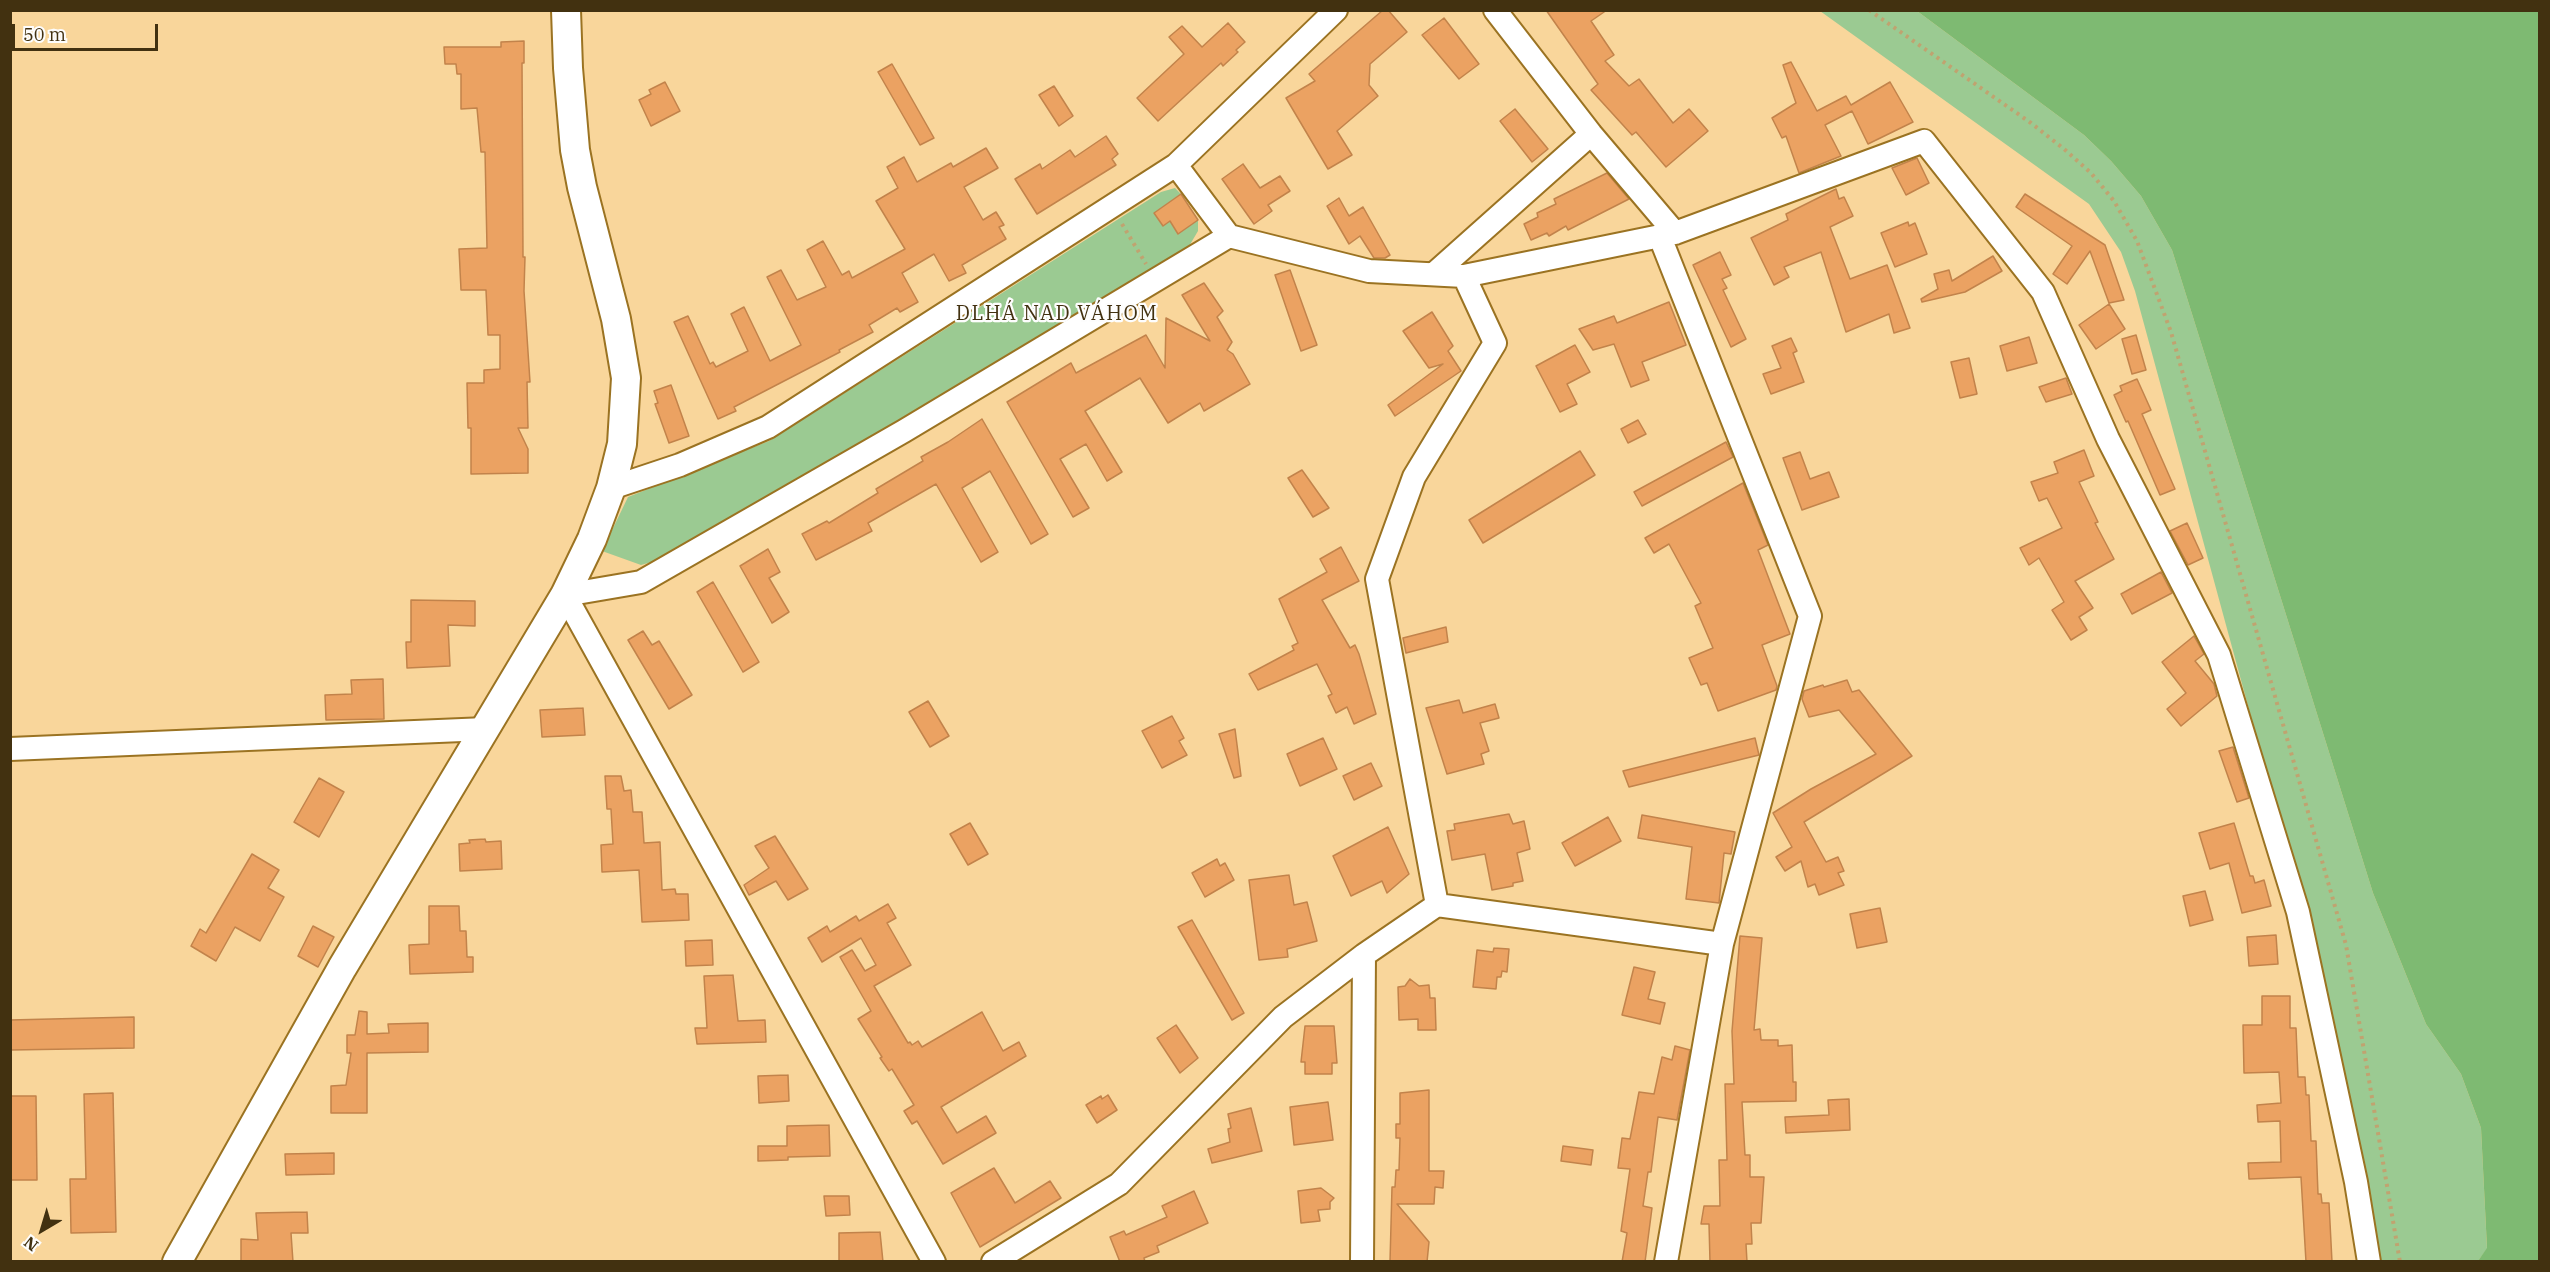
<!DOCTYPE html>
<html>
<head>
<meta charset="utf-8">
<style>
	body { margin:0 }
	#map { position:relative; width:2550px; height:1272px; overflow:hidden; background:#f9d69b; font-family:"IBM Plex Serif",serif }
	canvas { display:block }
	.frame { position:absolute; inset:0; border:12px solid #423110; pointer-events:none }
	.north { position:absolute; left:12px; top:1200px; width:60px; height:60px; -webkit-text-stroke:4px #fdfdfd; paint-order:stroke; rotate:218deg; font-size:16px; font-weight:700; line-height:24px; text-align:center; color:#423110 }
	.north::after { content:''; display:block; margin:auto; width:21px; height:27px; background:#423110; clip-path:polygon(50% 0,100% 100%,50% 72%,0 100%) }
	.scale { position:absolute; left:12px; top:24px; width:146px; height:27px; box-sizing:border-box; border:3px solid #423110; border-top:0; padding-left:8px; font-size:18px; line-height:21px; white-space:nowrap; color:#423110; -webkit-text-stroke:4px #fdfdfd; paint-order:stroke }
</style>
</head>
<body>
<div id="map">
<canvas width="2550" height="1272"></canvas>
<div class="frame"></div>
<div class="north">N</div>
<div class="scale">50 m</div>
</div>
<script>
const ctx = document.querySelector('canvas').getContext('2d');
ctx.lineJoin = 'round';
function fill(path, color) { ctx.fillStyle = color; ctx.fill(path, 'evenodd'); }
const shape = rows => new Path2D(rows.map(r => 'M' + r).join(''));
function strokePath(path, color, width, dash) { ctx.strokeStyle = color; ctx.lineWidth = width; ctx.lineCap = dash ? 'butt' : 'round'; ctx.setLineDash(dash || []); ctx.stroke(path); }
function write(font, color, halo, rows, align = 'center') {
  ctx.font = font + ' "IBM Plex Serif",serif'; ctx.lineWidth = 4.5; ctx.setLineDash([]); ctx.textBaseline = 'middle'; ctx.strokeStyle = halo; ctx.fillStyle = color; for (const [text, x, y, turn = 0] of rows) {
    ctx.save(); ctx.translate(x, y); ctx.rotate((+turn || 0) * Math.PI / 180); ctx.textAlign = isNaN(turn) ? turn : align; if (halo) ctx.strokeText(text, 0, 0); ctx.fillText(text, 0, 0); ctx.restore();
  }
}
const green = shape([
	[1820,11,1917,11,2084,135,2111,161,2141,196,2172,250,2373,893,2426,1024,2461,1074,2481,1128,2487,1249,2478,1261,2378,1261,2305,915,2135,291,2121,252,2089,204],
	[1175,188,1181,194,1170,221,1179,233,1198,220,1198,231,1188,248,838,459,662,559,641,565,602,551,628,497,769,441,1161,192]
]);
const forest = shape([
	[1917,11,2539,11,2539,1261,2478,1261,2487,1248,2481,1128,2461,1074,2426,1024,2373,893,2172,250,2141,196,2111,161,2084,135]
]);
const building = shape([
	[1383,10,1388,10,1407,32,1370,64,1369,85,1378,96,1337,131,1352,155,1328,169,1286,98,1315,81,1309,74,1383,10],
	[1546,10,1607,10,1591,21,1614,55,1605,61,1629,86,1639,79,1673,123,1689,109,1708,131,1666,167,1636,132,1632,135,1591,90,1598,84,1546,10],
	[1444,18,1479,64,1459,79,1422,35,1444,18],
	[1228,23,1245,42,1236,50,1238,52,1223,66,1221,63,1158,121,1137,98,1184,54,1169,37,1182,26,1202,47,1228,23],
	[524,41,524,63,522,63,523,257,525,257,524,291,530,382,527,382,528,428,518,428,528,449,528,473,471,474,471,428,468,428,467,383,484,383,484,370,500,369,500,335,488,335,486,290,461,290,459,249,487,248,485,152,481,152,477,108,461,109,461,74,457,74,456,64,445,64,444,47,501,47,501,42,524,41],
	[1791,62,1817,111,1846,96,1851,105,1890,82,1913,122,1868,144,1852,111,1825,125,1841,156,1799,173,1786,136,1782,138,1772,118,1796,103,1783,65,1791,62],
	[892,64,934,138,920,145,878,72,892,64],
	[665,82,680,111,651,126,639,100,651,94,649,90,665,82],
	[1054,86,1073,116,1059,126,1039,95,1054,86],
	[1515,109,1548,149,1532,162,1500,121,1515,109],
	[1106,136,1118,154,1112,159,1116,165,1037,214,1015,179,1040,164,1042,169,1070,150,1075,157,1106,136],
	[986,148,998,168,964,187,983,220,996,212,1004,225,999,227,1006,239,962,265,966,273,949,281,934,254,902,273,918,302,900,312,897,308,869,325,873,332,839,350,840,352,734,407,736,411,718,419,674,322,688,316,710,364,713,362,716,367,748,351,731,314,744,307,770,361,801,345,767,277,781,270,797,300,826,287,807,250,823,241,842,275,849,271,852,278,905,249,876,201,898,188,887,167,904,157,917,182,951,163,953,167,986,148],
	[1917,158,1929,183,1906,195,1892,168,1917,158],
	[1243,164,1260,188,1280,176,1290,191,1268,205,1272,211,1254,224,1222,179,1243,164],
	[1607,173,1629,199,1568,230,1566,226,1549,236,1547,233,1531,240,1524,224,1538,217,1537,213,1556,204,1554,199,1607,173],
	[1836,189,1839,199,1844,197,1853,216,1830,227,1850,279,1887,265,1910,328,1894,333,1889,314,1846,332,1821,252,1784,267,1789,277,1774,285,1751,238,1788,220,1786,214,1836,189],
	[1181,194,1198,220,1178,234,1170,221,1163,226,1154,213,1181,194],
	[2025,194,2105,245,2124,300,2109,303,2090,251,2067,284,2053,274,2072,246,2016,207,2025,194],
	[1339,198,1349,216,1363,207,1390,255,1385,258,1374,258,1360,236,1349,244,1327,206,1339,198],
	[1908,222,1909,226,1915,223,1927,254,1895,267,1881,233,1908,222],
	[1720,252,1731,275,1722,279,1727,288,1723,290,1746,339,1731,347,1693,265,1720,252],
	[1993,256,2002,271,1965,292,1922,302,1921,299,1938,289,1934,274,1949,270,1952,281,1993,256],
	[1290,270,1317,345,1301,351,1275,275,1290,270],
	[1204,283,1223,311,1217,317,1232,342,1227,350,1233,354,1250,384,1204,411,1200,403,1168,423,1140,378,1085,411,1122,472,1107,481,1086,444,1060,459,1089,508,1073,517,1007,402,1071,363,1076,373,1146,335,1165,368,1166,318,1210,341,1182,295,1204,283],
	[1669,302,1686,345,1642,362,1649,380,1631,387,1614,344,1593,350,1579,329,1614,316,1617,323,1669,302],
	[2109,304,2125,329,2096,349,2079,325,2109,304],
	[1432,312,1453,346,1448,351,1461,371,1395,416,1388,405,1443,364,1429,368,1403,331,1432,312],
	[2136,335,2146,370,2132,374,2122,339,2136,335],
	[2029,337,2037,363,2007,371,2000,346,2029,337],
	[1791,338,1797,351,1793,353,1804,382,1771,394,1763,374,1781,368,1772,346,1791,338],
	[1575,345,1590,372,1567,384,1577,404,1560,412,1536,366,1575,345],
	[1969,358,1977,394,1960,398,1951,362,1969,358],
	[2066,378,2072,394,2046,402,2039,387,2066,378],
	[2137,379,2151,410,2142,414,2175,489,2160,495,2128,421,2126,422,2114,395,2122,391,2120,386,2137,379],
	[671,385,689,436,669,443,655,404,658,403,654,391,671,385],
	[982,419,1048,534,1031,544,990,471,962,488,998,552,981,562,936,484,868,523,872,531,816,560,802,534,827,521,829,523,878,493,876,489,923,461,921,457,948,442,982,419],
	[1638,420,1646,434,1628,443,1621,429,1638,420],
	[1726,442,1733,457,1642,506,1634,492,1726,442],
	[2084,450,2094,476,2079,482,2098,522,2095,523,2114,559,2075,581,2093,608,2079,617,2087,630,2071,640,2052,610,2064,602,2039,558,2029,565,2020,548,2062,528,2047,498,2039,501,2031,482,2058,473,2054,462,2084,450],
	[1580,451,1595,475,1483,543,1469,520,1580,451],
	[1800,452,1810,479,1829,472,1839,497,1802,510,1783,458,1800,452],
	[1302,470,1329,508,1313,517,1288,478,1302,470],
	[1743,483,1768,545,1758,550,1790,634,1762,645,1777,686,1776,690,1718,711,1707,683,1701,685,1689,658,1713,648,1695,606,1701,603,1669,544,1654,553,1645,538,1743,483],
	[2187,523,2203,558,2188,565,2170,531,2187,523],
	[1341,547,1359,581,1322,600,1350,648,1355,645,1359,654,1376,714,1354,724,1347,707,1336,713,1328,696,1332,694,1317,664,1258,690,1249,674,1294,650,1292,646,1298,643,1279,599,1327,572,1320,559,1341,547],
	[768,549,780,572,769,578,789,612,772,623,740,566,768,549],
	[2161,572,2172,593,2132,614,2121,594,2161,572],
	[713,582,759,662,743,672,697,592,713,582],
	[411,600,475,601,475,626,448,625,450,666,407,668,406,642,411,642,411,600],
	[1446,627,1448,642,1406,653,1403,638,1446,627],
	[643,631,652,645,659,641,692,695,669,709,628,640,643,631],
	[2194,636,2204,654,2195,661,2214,684,2217,696,2181,726,2167,709,2186,693,2162,662,2194,636],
	[383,679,384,719,326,720,325,695,352,694,351,680,383,679],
	[1847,680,1852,692,1859,690,1912,756,1804,822,1826,862,1838,857,1844,871,1838,873,1844,885,1819,895,1815,884,1808,887,1801,861,1785,871,1776,857,1792,847,1773,813,1811,789,1876,754,1839,710,1809,717,1802,699,1804,691,1823,685,1824,687,1847,680],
	[1459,700,1463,713,1495,704,1499,718,1480,723,1489,751,1481,754,1484,764,1447,774,1426,708,1459,700],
	[928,701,949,736,930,747,909,712,928,701],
	[583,708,585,735,542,737,540,710,583,708],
	[1172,716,1184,738,1179,741,1187,755,1162,768,1142,731,1172,716],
	[1235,729,1241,776,1234,778,1219,734,1235,729],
	[1323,738,1337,769,1300,786,1287,754,1323,738],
	[1755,738,1759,755,1629,787,1623,771,1755,738],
	[2233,747,2249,798,2237,802,2219,751,2233,747],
	[1371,763,1382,786,1354,800,1343,776,1371,763],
	[605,776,621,776,624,791,631,790,633,812,642,812,644,843,660,842,662,890,675,889,676,894,688,894,689,920,642,922,639,870,602,872,601,845,613,844,611,809,607,809,605,776],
	[319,778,344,792,319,837,294,822,319,778],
	[1509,814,1513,824,1524,821,1530,849,1517,853,1523,881,1513,883,1513,886,1492,890,1485,854,1452,860,1447,831,1455,830,1454,824,1509,814],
	[1642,815,1735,832,1731,854,1724,853,1719,903,1686,899,1692,847,1638,838,1642,815],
	[1608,817,1621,841,1575,866,1562,843,1608,817],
	[970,823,988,854,968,865,950,834,970,823],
	[2234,823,2250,876,2253,876,2255,883,2264,880,2271,906,2242,913,2229,863,2210,869,2199,833,2234,823],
	[1388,827,1409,874,1387,893,1382,881,1351,896,1333,856,1388,827],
	[775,836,808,889,788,900,776,881,749,895,744,885,769,868,755,846,775,836],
	[485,839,486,842,501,841,502,869,460,871,459,844,470,843,469,840,485,839],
	[252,854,279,870,268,888,284,897,260,941,235,927,216,961,191,946,200,929,206,933,252,854],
	[1217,859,1220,866,1225,863,1234,880,1205,897,1192,873,1217,859],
	[1289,875,1294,905,1307,902,1317,941,1287,949,1288,957,1259,960,1249,880,1289,875],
	[2205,891,2213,920,2190,926,2183,896,2205,891],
	[888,904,896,918,887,923,911,965,874,986,908,1043,910,1042,912,1045,918,1041,922,1047,982,1012,1003,1051,1019,1042,1026,1056,941,1107,957,1133,986,1116,996,1133,943,1164,917,1121,912,1124,904,1111,914,1105,892,1069,889,1071,880,1058,882,1057,858,1019,871,1011,840,957,852,950,865,971,876,965,861,938,822,962,808,938,827,926,830,932,856,916,859,921,888,904],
	[429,906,459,906,460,931,466,931,467,957,473,957,473,972,410,974,409,945,429,944,429,906],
	[1880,908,1887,942,1857,948,1850,914,1880,908],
	[1192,920,1244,1013,1232,1020,1178,927,1192,920],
	[313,926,334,937,318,967,298,956,313,926],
	[2276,935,2278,964,2249,966,2247,937,2276,935],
	[1740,936,1762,938,1754,1030,1760,1029,1761,1040,1778,1040,1778,1046,1792,1045,1793,1082,1796,1082,1796,1101,1742,1102,1745,1155,1750,1155,1750,1177,1764,1177,1761,1223,1751,1223,1752,1244,1746,1244,1747,1262,1710,1262,1709,1224,1701,1224,1704,1206,1720,1206,1719,1160,1727,1160,1725,1084,1734,1084,1732,1031,1740,936],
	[712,940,713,965,686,966,685,941,712,940],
	[1494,948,1509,949,1507,972,1502,971,1501,977,1497,977,1496,989,1473,987,1477,950,1493,952,1494,948],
	[1634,967,1655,972,1648,999,1665,1003,1660,1024,1622,1015,1634,967],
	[733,975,738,1021,765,1020,766,1042,697,1044,695,1028,707,1028,704,976,733,975],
	[1410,979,1419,986,1429,985,1430,998,1435,998,1436,1030,1418,1030,1418,1019,1399,1020,1398,987,1405,986,1410,979],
	[2262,996,2290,996,2290,1028,2296,1028,2298,1077,2305,1077,2306,1095,2309,1095,2311,1141,2316,1141,2318,1194,2321,1194,2322,1203,2329,1203,2332,1262,2306,1262,2301,1177,2249,1179,2248,1163,2281,1162,2280,1121,2258,1122,2257,1105,2281,1103,2279,1072,2244,1073,2243,1025,2262,1025,2262,996],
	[359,1011,367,1012,367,1034,389,1033,388,1024,428,1023,428,1052,367,1053,367,1113,331,1113,331,1086,346,1085,351,1053,347,1053,347,1035,355,1035,359,1011],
	[134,1017,134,1048,10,1050,10,1020,134,1017],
	[1176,1025,1198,1058,1180,1073,1157,1038,1176,1025],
	[1305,1026,1334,1026,1337,1063,1332,1063,1332,1074,1305,1074,1305,1062,1301,1062,1305,1026],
	[1675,1046,1690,1050,1677,1120,1658,1117,1651,1172,1648,1172,1643,1206,1652,1208,1645,1262,1622,1262,1627,1233,1621,1231,1630,1169,1618,1168,1622,1138,1630,1139,1639,1092,1654,1094,1662,1057,1672,1060,1675,1046],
	[788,1075,789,1101,759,1103,758,1076,788,1075],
	[1429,1090,1429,1171,1444,1171,1443,1188,1435,1187,1434,1204,1397,1204,1429,1242,1427,1262,1390,1262,1392,1187,1395,1187,1396,1170,1399,1170,1400,1138,1396,1138,1396,1124,1400,1124,1400,1093,1429,1090],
	[113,1093,116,1232,71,1233,70,1179,86,1179,84,1094,113,1093],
	[1108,1095,1117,1110,1097,1123,1086,1105,1101,1096,1102,1099,1108,1095],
	[10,1096,36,1096,37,1180,10,1180,10,1096],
	[1849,1099,1850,1130,1786,1133,1785,1117,1829,1115,1828,1100,1849,1099],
	[1328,1102,1333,1140,1294,1145,1290,1107,1328,1102],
	[1251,1108,1262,1151,1212,1163,1208,1149,1230,1142,1228,1129,1231,1128,1228,1114,1251,1108],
	[829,1125,830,1156,788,1157,788,1160,758,1161,758,1146,787,1146,787,1126,829,1125],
	[1563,1146,1593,1150,1591,1165,1561,1161,1563,1146],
	[334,1153,334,1174,286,1175,285,1154,334,1153],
	[994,1168,1015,1203,1050,1181,1061,1198,980,1247,951,1193,994,1168],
	[1321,1188,1334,1198,1330,1202,1330,1209,1318,1210,1320,1221,1301,1223,1298,1191,1321,1188],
	[1194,1191,1208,1223,1157,1246,1159,1252,1144,1258,1145,1262,1120,1262,1110,1237,1124,1231,1126,1235,1167,1217,1162,1206,1194,1191],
	[824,1196,849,1196,850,1215,826,1216,824,1196],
	[307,1212,308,1233,291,1233,293,1262,241,1262,241,1239,258,1240,256,1213,307,1212],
	[880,1232,883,1262,839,1262,839,1233,880,1232]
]);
const path = shape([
	[1869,10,2031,123,2064,149,2091,173,2114,201,2137,241,2171,332,2346,945,2400,1262],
	[1122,224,1146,264]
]);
const minor = shape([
	[1495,10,1591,134,1675,233],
	[1176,165,1229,236,1369,271,1464,276,1675,233,1924,141,2043,292,2108,439,2219,655,2298,912,2356,1182,2369,1262],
	[1660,237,1810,616,1722,944,1666,1262],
	[1435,273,1591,134],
	[611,488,680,465,768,427,1176,165,1336,10],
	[10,749,486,729],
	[1437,905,1377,579,1414,477,1495,343,1464,276],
	[934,1262,565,595,641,582,904,431,1229,236],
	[993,1262,1119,1184,1283,1017,1364,955],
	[1362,1262,1364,955,1437,905,1722,944]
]);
const major = shape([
	[177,1262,342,968,565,595,592,539,611,488,622,444,626,378,616,319,582,187,575,150,568,68,566,10]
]);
const quarterNames = [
	["DLHÁ NAD VÁHOM",1057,314]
];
fill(green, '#9bca92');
fill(forest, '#7eba72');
fill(building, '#eba262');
strokePath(building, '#c2834b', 1.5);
strokePath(minor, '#9b7322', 26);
strokePath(major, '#9b7322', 32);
strokePath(path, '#c0a370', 4, [3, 4.5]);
strokePath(minor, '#fff', 22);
strokePath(major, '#fff', 28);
ctx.letterSpacing = '1.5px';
write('20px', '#423110', '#fdfdfd', quarterNames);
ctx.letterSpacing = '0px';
</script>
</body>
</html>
